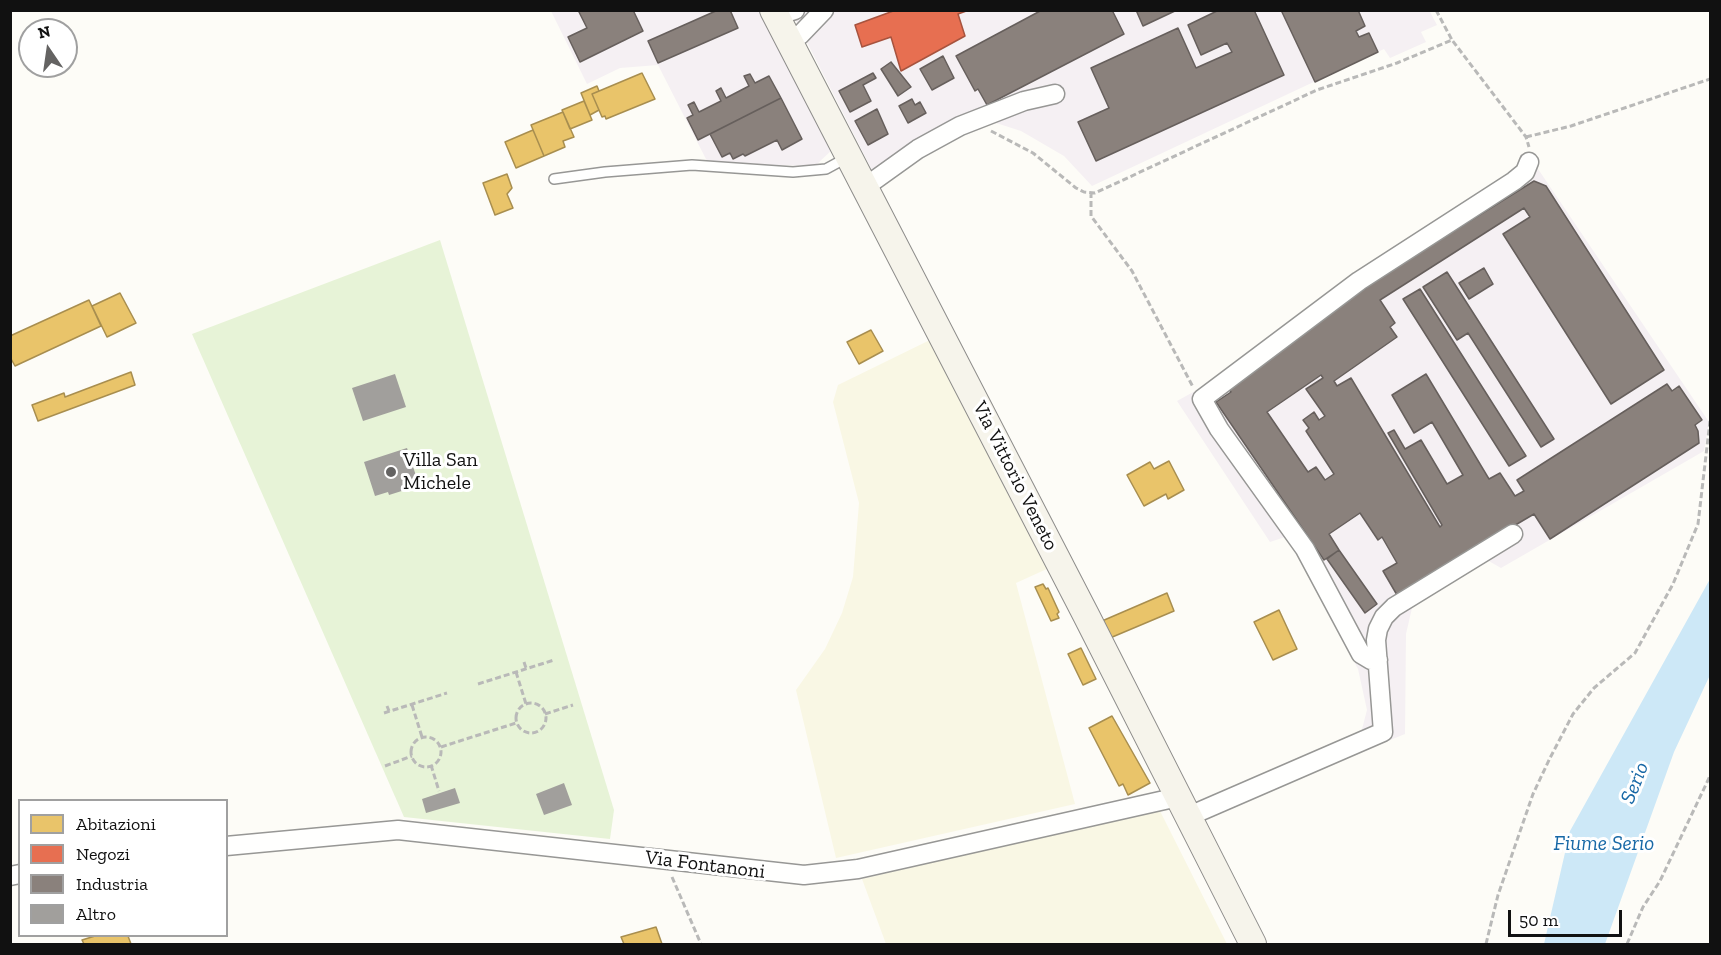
<!DOCTYPE html>
<html>
<head>
<meta charset="utf-8">
<style>
	body { margin:0 }
	#map { position:relative; width:1721px; height:955px; overflow:hidden; background:#fdfcf7; font-family:"Zilla Slab",serif }
	canvas { display:block }
	.frame { position:absolute; inset:0; border:12px solid #111; pointer-events:none }
	.legend { position:absolute; left:18px; top:799px; width:210px; height:138px; box-sizing:border-box; background:#fff; border:2px solid #a0a0a0; margin:0; padding:8px 10px; list-style:none; font-size:18px; color:#111 }
	.legend li { display:flex; align-items:center; gap:12px; height:30px }
	.legend b { width:30px; border:2px solid #a0a0a0 }
	.north { position:absolute; left:18px; top:18px; width:60px; height:60px; box-sizing:border-box; background:#fff; border:2px solid #a0a0a0; border-radius:50%; rotate:347deg; font-size:16px; font-weight:700; line-height:24px; text-align:center; color:#111 }
	.north::after { content:''; display:block; margin:auto; width:21px; height:27px; background:#646362; clip-path:polygon(50% 0,100% 100%,50% 72%,0 100%) }
	.scale { position:absolute; left:1508px; top:910px; width:114px; height:27px; box-sizing:border-box; border:3px solid #111; border-top:0; padding-left:8px; font-size:18px; line-height:21px; white-space:nowrap; color:#111; -webkit-text-stroke:4px #fff; paint-order:stroke }
</style>
</head>
<body>
<div id="map">
<canvas width="1721" height="955"></canvas>
<div class="frame"></div>
<ul class="legend">
<li><b style="height:16px;background:#e9c46a"></b>Abitazioni</li>
<li><b style="height:16px;background:#e76f51"></b>Negozi</li>
<li><b style="height:16px;background:#8a817c"></b>Industria</li>
<li><b style="height:16px;background:#a19f9c"></b>Altro</li>
</ul>
<div class="north">N</div>
<div class="scale">50 m</div>
</div>
<script>
const ctx = document.querySelector('canvas').getContext('2d');
ctx.lineJoin = 'round';
function fill(path, color) { ctx.fillStyle = color; ctx.fill(path, 'evenodd'); }
const shape = rows => new Path2D(rows.map(r => 'M' + r).join(''));
function strokePath(path, color, width, dash) { ctx.strokeStyle = color; ctx.lineWidth = width; ctx.lineCap = dash ? 'butt' : 'round'; ctx.setLineDash(dash || []); ctx.stroke(path); }
function write(font, color, halo, rows, align = 'center') {
  ctx.font = font + ' "Zilla Slab",serif'; ctx.lineWidth = 6; ctx.setLineDash([]); ctx.textBaseline = 'middle'; ctx.strokeStyle = halo; ctx.fillStyle = color; for (const [text, x, y, turn = 0] of rows) {
    ctx.save(); ctx.translate(x, y); ctx.rotate((+turn || 0) * Math.PI / 180); ctx.textAlign = isNaN(turn) ? turn : align; if (halo) ctx.strokeText(text, 0, 0); ctx.fillText(text, 0, 0); ctx.restore();
  }
}
const industrial = shape([
	[1429,10,1437,25,1421,32,1426,42,1390,58,1384,49,1092,186,1064,156,1021,131,968,114,872,170,791,11],
	[551,11,764,11,834,148,815,166,708,163,658,65,620,68,587,84],
	[1534,163,1709,422,1704,451,1501,568,1487,560,1412,608,1406,634,1405,734,1373,747,1361,733,1367,710,1358,669,1288,536,1270,542,1177,401,1233,370]
]);
const farmland = shape([
	[932,339,1049,568,1016,583,1075,804,836,858,796,690,825,649,842,613,853,577,859,503,833,402,838,385],
	[1159,809,1227,944,886,944,862,879]
]);
const green = shape([
	[440,240,614,810,610,839,404,817,192,334]
]);
const water = shape([
	[1710,579,1710,675,1674,752,1605,944,1544,944,1570,831]
]);
const homes = shape([
	[642,73,655,99,606,119,605,116,602,117,592,94,642,73],
	[597,86,599,91,592,94,599,110,590,115,581,93,597,86],
	[584,101,592,120,570,129,562,110,584,101],
	[563,112,574,137,563,141,565,147,544,156,531,125,563,112],
	[533,130,544,156,516,168,505,142,533,130],
	[507,174,512,188,507,194,513,208,495,215,483,183,507,174],
	[120,293,136,323,107,337,92,306,120,293],
	[89,300,101,326,15,366,10,357,10,336,89,300],
	[871,330,883,351,859,364,847,342,871,330],
	[131,372,135,385,38,421,32,405,64,393,65,397,131,372],
	[1169,461,1184,490,1168,499,1166,494,1144,506,1127,475,1150,462,1154,469,1169,461],
	[1043,584,1046,589,1048,588,1059,612,1057,614,1059,618,1051,621,1035,587,1043,584],
	[1167,593,1174,611,1110,638,1102,621,1167,593],
	[1279,610,1297,649,1273,660,1254,622,1279,610],
	[1081,648,1096,679,1083,685,1068,654,1081,648],
	[1112,716,1150,783,1128,795,1123,784,1119,786,1089,728,1112,716],
	[656,927,662,944,624,944,621,937,656,927],
	[95,936,128,936,131,944,84,944,82,940,95,936]
]);
const shops = shape([
	[896,10,969,10,958,14,965,36,901,71,891,37,862,47,855,25,896,10]
]);
const industry = shape([
	[578,10,633,10,643,31,580,62,568,37,587,28,578,10],
	[718,10,730,10,738,28,658,63,648,41,718,10],
	[1042,10,1112,10,1124,34,987,105,978,89,975,91,956,56,1042,10],
	[1136,10,1177,10,1143,26,1136,10],
	[1219,10,1254,10,1284,75,1096,161,1078,122,1109,108,1091,68,1178,28,1196,68,1232,52,1227,43,1201,55,1188,25,1219,10],
	[1281,10,1358,10,1365,26,1356,31,1359,37,1369,33,1378,52,1315,82,1281,10],
	[943,56,954,78,932,90,920,69,943,56],
	[891,62,911,87,898,96,881,69,891,62],
	[873,73,876,78,863,85,871,101,850,112,839,91,873,73],
	[750,74,755,83,769,76,781,98,698,140,687,118,693,115,688,105,694,102,699,112,721,101,716,91,721,88,726,98,749,86,744,76,750,74],
	[781,98,802,139,782,150,777,140,745,156,743,154,733,159,730,153,722,157,710,134,781,98],
	[912,99,915,105,920,102,926,113,908,123,899,106,912,99],
	[877,109,888,134,868,145,855,121,877,109],
	[1534,181,1546,186,1664,370,1611,404,1503,234,1530,217,1524,208,1380,300,1395,323,1390,327,1397,337,1334,381,1337,386,1351,378,1440,527,1442,525,1388,433,1394,430,1405,449,1421,440,1447,484,1463,475,1432,422,1414,433,1392,395,1426,374,1489,479,1500,473,1515,496,1524,491,1517,480,1667,384,1672,391,1679,386,1702,420,1695,425,1698,431,1699,443,1550,539,1534,514,1397,595,1383,571,1397,563,1382,537,1378,540,1360,513,1329,534,1339,550,1324,560,1216,402,1231,392,1226,385,1366,288,1365,286,1534,181],
	[1321,375,1323,378,1306,389,1325,416,1319,420,1314,412,1303,420,1309,428,1306,431,1334,474,1325,480,1316,467,1308,472,1267,412,1321,375],
	[1484,268,1493,284,1469,299,1459,283,1484,268],
	[1447,272,1554,439,1541,447,1468,333,1457,340,1423,287,1447,272],
	[1420,289,1526,456,1509,466,1403,299,1420,289],
	[1339,550,1377,604,1365,613,1327,559,1339,550]
]);
const building = shape([
	[395,374,406,407,363,421,352,388],
	[407,448,418,482,407,485,408,489,389,495,388,492,375,496,364,462],
	[564,783,572,805,544,815,536,794],
	[455,788,460,803,426,813,422,799]
]);
const path = shape([
	[1436,10,1452,40],
	[991,131,1033,153,1076,188,1084,192,1095,193,1317,90,1397,63,1452,40,1526,137,1529,147],
	[1526,137,1571,126,1710,79],
	[1091,192,1091,216,1132,271,1193,387],
	[524,662,526,668],
	[516,672,526,704],
	[478,684,554,660],
	'516 718a15 15 0 1 1 30 0a15 15 0 1 1-30 0Z',
	[412,705,422,737],
	[387,706,389,711],
	[384,713,447,693],
	[545,714,573,705],
	'411 752a15 15 0 1 1 30 0a15 15 0 1 1-30 0Z',
	[441,747,516,723],
	[431,765,439,791],
	[385,766,412,756],
	[672,877,701,944],
	[1486,944,1498,895,1533,794,1550,758,1573,714,1594,688,1635,653,1673,584,1698,524,1710,421],
	[1627,944,1643,907,1660,881,1710,776]
]);
const lane = shape([
	[554,179,605,172,692,165,793,172,826,169,848,157]
]);
const street = shape([
	[776,16,795,10],
	[789,42,800,35,824,10],
	[865,187,918,149,960,126,1024,101,1055,94],
	[1378,660,1371,660,1361,654,1305,549,1219,429,1202,399,1359,281,1514,181,1525,172,1529,162],
	[1187,817,1383,732,1376,640,1378,629,1384,617,1394,607,1513,534],
	[226,846,398,830,804,875,858,869,1178,797],
	[10,876,20,874]
]);
const secondary = shape([
	[773,10,1086,615,1253,944]
]);
const markers = [
	[391,472,6,"#646362"]
];
const poiNames = [
	["Villa San",403,460],
	["Michele",403,483]
];
const streetNames = [
	["Via Vittorio Veneto",1015,476,63],
	["Via Fontanoni",705,865,7]
];
const waterNames = [
	["Serio",1635,783,-68],
	["Fiume Serio",1604,844]
];
fill(industrial, '#f5f0f3');
fill(farmland, '#f9f7e4');
fill(green, '#e7f3d7');
fill(water, '#cde8f7');
fill(homes, '#e9c46a');
strokePath(homes, '#a88e4f', 1.5);
fill(shops, '#e76f51');
strokePath(shops, '#a7533e', 1.5);
fill(industry, '#8a817c');
strokePath(industry, '#665f5c', 1.5);
fill(building, '#a19f9c');
strokePath(lane, '#979795', 12);
strokePath(street, '#979795', 21);
strokePath(secondary, '#8e8d8b', 28);
strokePath(path, '#b9b9b8', 3, [6, 3]);
strokePath(lane, '#fffffe', 9);
strokePath(street, '#fffffe', 18);
strokePath(secondary, '#f6f4eb', 26);
for (const [x, y, r, color] of markers) { const dot = new Path2D(); dot.arc(x, y, r, 0, 2 * Math.PI); ctx.fillStyle = color; ctx.fill(dot); strokePath(dot, '#fff', 2); }
write('20px', '#111', '#fff', poiNames, 'left');
write('20px', '#111', '#fff', streetNames);
write('italic 21px', '#1768a6', '#fff', waterNames);
</script>
</body>
</html>
